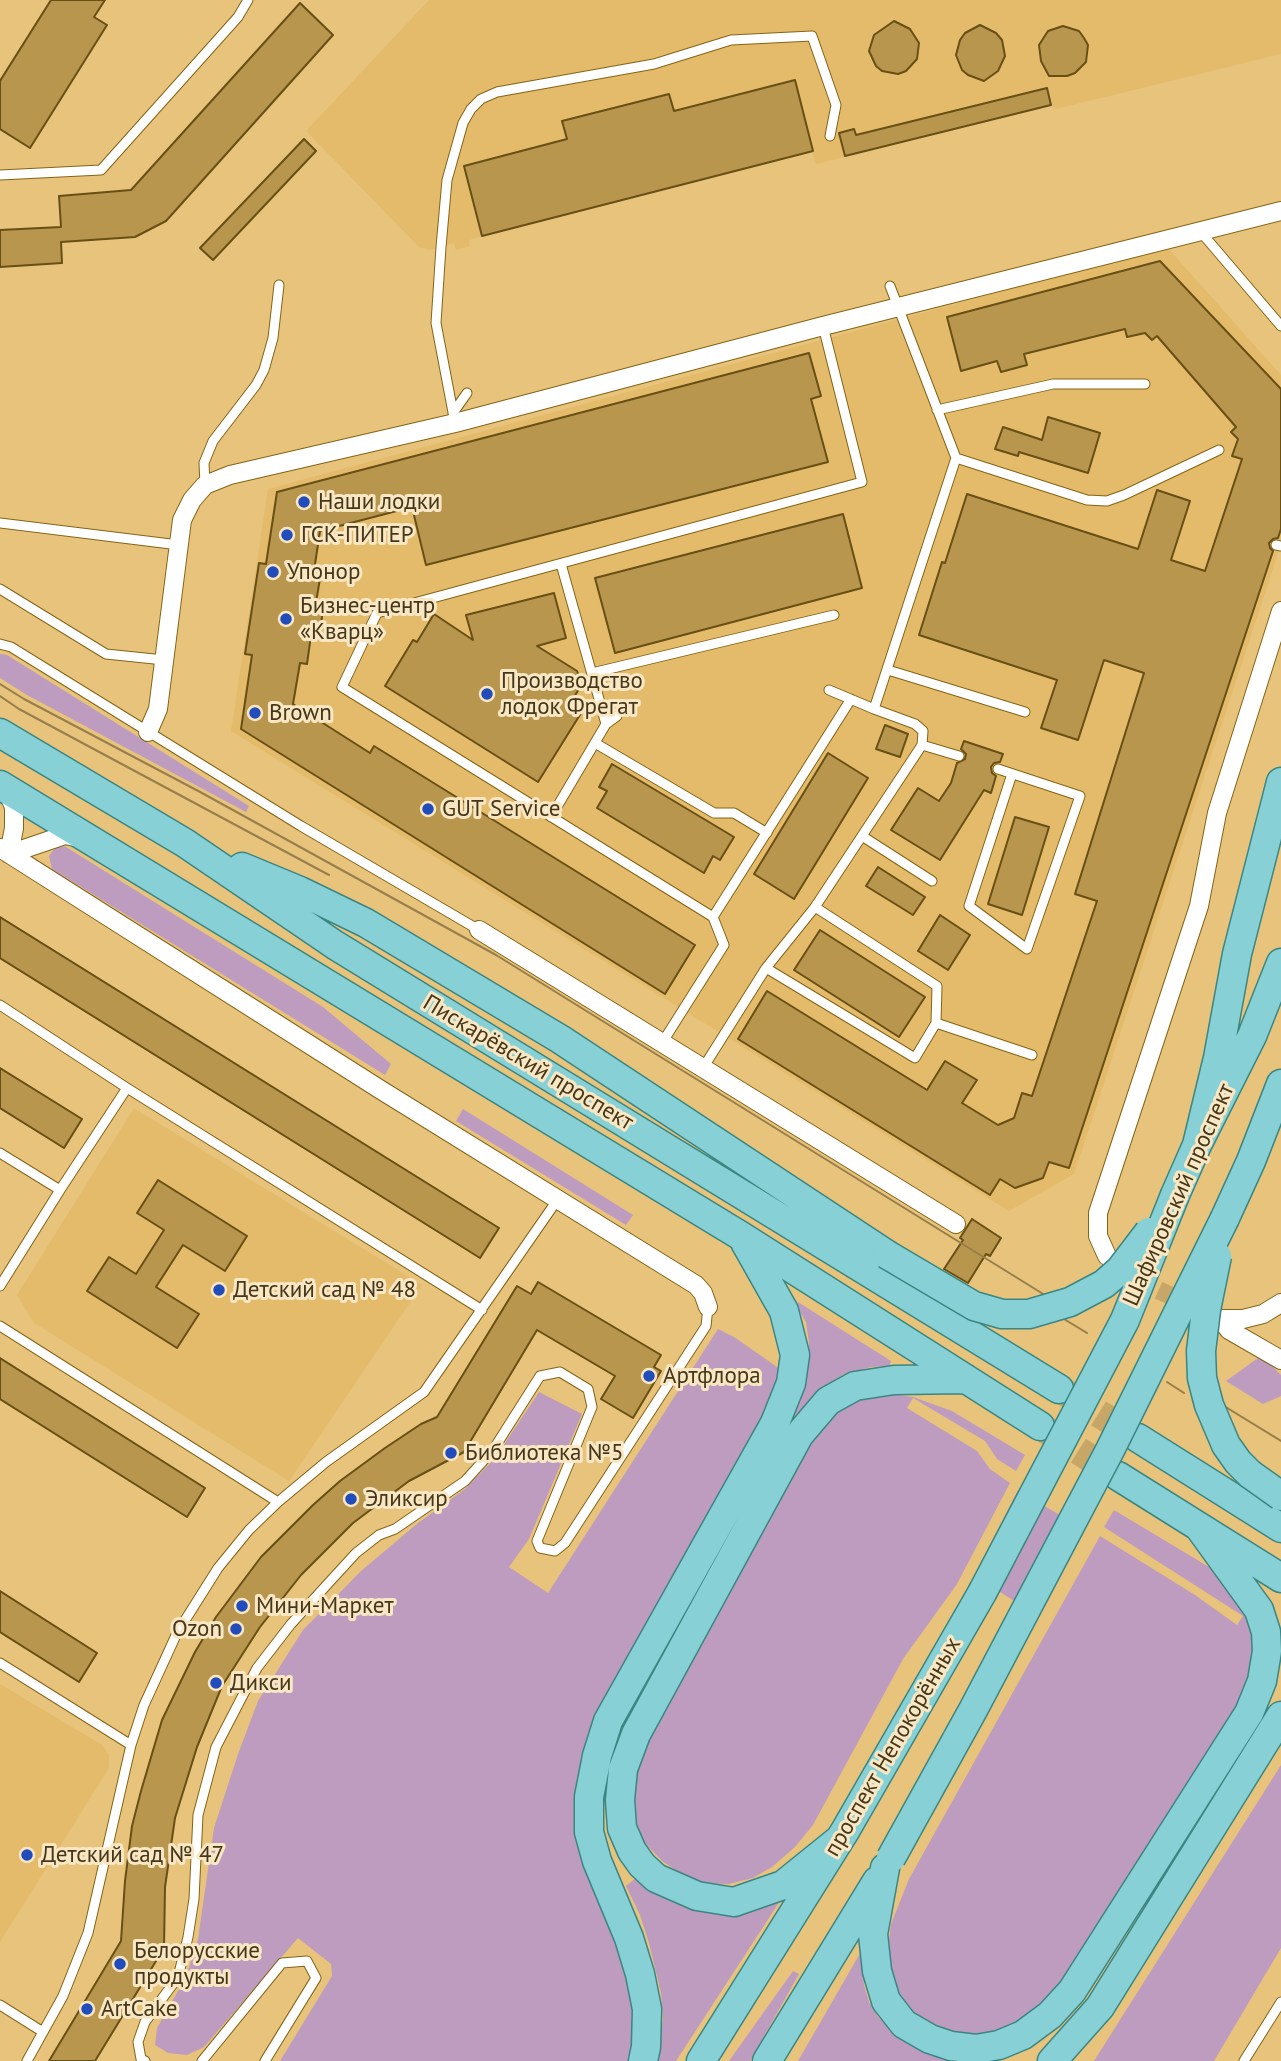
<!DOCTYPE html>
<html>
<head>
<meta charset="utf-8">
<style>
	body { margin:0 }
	canvas { display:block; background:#e7c37b }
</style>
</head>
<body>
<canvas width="1281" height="2061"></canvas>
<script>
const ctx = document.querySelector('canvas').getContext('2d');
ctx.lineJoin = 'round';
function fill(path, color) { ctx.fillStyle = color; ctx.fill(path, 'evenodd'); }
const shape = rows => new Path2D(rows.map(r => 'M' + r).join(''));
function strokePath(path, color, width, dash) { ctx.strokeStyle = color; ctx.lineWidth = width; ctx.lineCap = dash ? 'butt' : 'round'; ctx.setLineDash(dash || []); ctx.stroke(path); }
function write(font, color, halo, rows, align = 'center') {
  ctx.font = font + ' "PT Sans",sans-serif'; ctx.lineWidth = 6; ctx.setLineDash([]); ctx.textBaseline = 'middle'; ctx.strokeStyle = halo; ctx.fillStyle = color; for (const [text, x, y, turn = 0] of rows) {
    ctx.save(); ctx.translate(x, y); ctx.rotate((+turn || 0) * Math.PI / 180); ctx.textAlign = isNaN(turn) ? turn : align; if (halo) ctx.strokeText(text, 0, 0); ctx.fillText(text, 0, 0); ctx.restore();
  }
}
const built = shape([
	[429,0,1281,0,1281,54,1056,109,1051,105,816,164,812,151,469,240,470,246,456,250,454,243,430,250,419,247,306,131],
	[1167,247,1281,375,1281,544,1074,1174,1009,1211,231,731,268,489],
	[134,1108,422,1285,289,1481,34,1323,17,1295],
	[0,1684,102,1745,109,1755,109,1768,0,1942]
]);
const green = shape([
	[0,654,7,655,249,806,246,812,27,695,0,678],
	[60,846,66,847,323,1007,391,1064,385,1075,52,869,49,856,55,848],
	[463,1109,633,1215,626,1225,456,1121],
	[798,1302,891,1361,890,1366,871,1367,844,1374,833,1381,819,1391,796,1415,794,1414,803,1389,808,1367,809,1343,806,1322,797,1307],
	[718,1329,734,1337,780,1369,773,1393,763,1415,599,1713,583,1751,575,1793,576,1829,627,1973,634,2009,634,2045,631,2061,280,2061,332,1976,331,1964,298,1938,204,2047,187,2055,168,2053,155,2045,157,2028,186,1977,198,1939,214,1828,238,1754,258,1701,303,1630,361,1571,418,1523,465,1489,495,1458,539,1392,582,1414,529,1539,509,1567,548,1593],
	[1258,1358,1267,1361,1281,1375,1281,1396,1263,1404,1226,1381],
	[893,1394,913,1397,952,1411,1025,1455,1016,1471,997,1459,985,1441,913,1398,907,1408,977,1451,990,1469,1010,1483,957,1584,903,1659,813,1825,795,1847,772,1867,753,1878,729,1884,702,1883,682,1874,662,1861,645,1843,634,1817,633,1788,637,1764,645,1740,808,1442,840,1408,860,1397],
	[1018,1490,1083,1529,1037,1615,974,1576],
	[1114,1510,1214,1570,1250,1617,1256,1650,1245,1692,1056,1989,1031,2013,1013,2026,987,2034,964,2036,944,2032,920,2019,904,2002,893,1985,888,1949,891,1924,909,1879,1100,1536,1195,1595,1237,1625,1243,1616,1104,1527],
	[1281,1765,1281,1948,1214,2061,1094,2061],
	[636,1878,673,1902,694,1910,715,1912,777,1897,780,1901,676,2061,658,2061,663,2018,661,1993,649,1943,640,1915,626,1886],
	[862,1950,864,1985,869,2002,878,2017,892,2030,919,2050,948,2061,798,2061],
	[793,1971,799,1974,750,2061,729,2061]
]);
const building = shape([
	[51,0,105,0,94,17,107,25,30,148,0,129,0,81,51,0],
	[300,3,333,35,166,221,135,237,61,242,62,263,0,267,0,230,61,227,59,196,131,190,300,3],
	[894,21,910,29,919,43,917,59,906,71,898,74,882,71,876,66,869,51,874,35,894,21],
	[980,25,996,33,1002,40,1005,56,998,71,984,81,968,75,962,70,956,55,960,40,965,33,980,25],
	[1063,26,1079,31,1084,38,1088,45,1086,62,1075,73,1067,76,1049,76,1041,61,1039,45,1048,31,1063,26],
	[795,80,813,151,482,236,464,166,567,139,562,121,669,94,674,111,795,80],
	[1047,88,1051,105,845,156,839,133,854,129,856,135,1047,88],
	[304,139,316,151,213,260,200,248,304,139],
	[1160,261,1281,389,1281,529,1278,538,1273,539,1269,543,1270,548,1273,551,1069,1168,1049,1162,1043,1178,1015,1188,1000,1179,990,1195,738,1039,767,991,927,1090,945,1061,977,1080,962,1103,998,1125,1014,1118,1022,1093,1032,1096,1097,901,1075,894,1144,673,1104,660,1078,740,1041,728,1057,680,919,635,942,562,945,563,967,494,1138,549,1157,490,1190,501,1171,560,1205,571,1242,459,1232,456,1238,439,1231,432,1236,427,1157,336,1152,340,1145,333,1127,337,1125,329,1024,354,1027,365,1001,372,997,361,961,371,947,317,1160,261],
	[809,353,821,396,811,399,828,462,426,565,412,507,320,531,314,571,321,573,315,608,323,610,320,630,312,628,307,664,300,663,293,704,370,753,374,746,695,945,665,994,241,729,252,655,245,654,259,563,266,564,277,492,809,353],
	[1048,417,1100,433,1088,473,1019,452,1018,456,995,449,1003,427,1042,440,1048,417],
	[843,514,862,588,615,653,595,578,843,514],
	[554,593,566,638,537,646,577,671,582,684,571,702,583,710,538,782,385,686,413,640,417,642,434,614,473,640,466,615,554,593],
	[885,725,908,734,900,757,876,749,885,725],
	[964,741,1003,754,1000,762,994,763,991,767,992,773,996,776,991,793,984,790,940,860,891,830,918,788,939,801,951,783,957,763,965,759,966,754,961,749,964,741],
	[828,753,868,778,794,899,754,874,828,753],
	[612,764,734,837,720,860,713,856,704,873,597,808,607,791,599,787,612,764],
	[1015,817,1049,827,1022,915,988,904,1015,817],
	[878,867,925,897,913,915,866,886,878,867],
	[940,915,970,935,948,970,918,951,940,915],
	[0,917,499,1228,480,1258,0,958,0,917],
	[820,930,925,997,899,1037,794,970,820,930],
	[0,1068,82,1119,64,1148,0,1108,0,1068],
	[158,1180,247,1236,225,1271,183,1245,156,1287,199,1314,177,1348,87,1291,109,1257,136,1274,164,1230,137,1213,158,1180],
	[972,1219,1001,1238,990,1256,986,1254,968,1283,944,1269,963,1240,960,1238,972,1219],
	[538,1282,661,1355,654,1367,661,1371,633,1418,601,1399,615,1376,537,1330,464,1452,409,1481,353,1523,301,1575,260,1627,222,1686,197,1747,175,1818,165,1887,164,1948,95,2061,49,2061,121,1941,125,1881,132,1826,141,1791,162,1720,195,1652,216,1617,261,1557,313,1505,340,1481,385,1448,421,1424,437,1417,517,1286,531,1294,538,1282],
	[0,1358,205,1488,187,1517,0,1399,0,1358],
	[0,1591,97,1653,79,1682,0,1632,0,1591]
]);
const minorTunnel = shape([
	[1134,1279,1191,1305]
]);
const primaryTunnel = shape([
	[1063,1391,1138,1438],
	[1043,1428,1118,1476]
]);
const service = shape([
	[0,175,101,170,238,17,248,0],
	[1200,231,1281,326],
	[937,410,1053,384,1145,384],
	[453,413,467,393],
	[455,423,436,323,441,247,447,180,463,123,471,109,481,99,497,92,654,64,731,40,812,36,836,105,830,136],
	[956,458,1087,500,1107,501,1124,495,1219,450],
	[205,485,204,463,213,441,256,385,264,370,273,338,279,285],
	[0,523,179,545],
	[1276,545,1281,546],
	[0,589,106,654,164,660],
	[0,644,11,647,301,826,479,930],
	[888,670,1025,712],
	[592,673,834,615],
	[829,690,874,709],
	[606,724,617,716],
	[595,743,714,813,734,813,767,833],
	[922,745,959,756],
	[998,769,1080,796,1027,949,969,906,1012,774],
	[551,817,606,724,561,564],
	[862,836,932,881],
	[815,907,937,986,936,1023,1032,1055],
	[713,917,851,699],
	[766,968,915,1058,936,1023],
	[0,1005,127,1088,482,1310],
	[662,1043,724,945,713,917,342,687,377,613,862,482,823,326],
	[703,1068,766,968,815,907,922,745,923,731,915,724,874,709,956,458,890,286],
	[0,1153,60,1190],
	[0,1286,60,1190,127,1088],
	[0,1326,278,1502],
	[0,1663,131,1745],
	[0,2005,43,2032],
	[27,2061,63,1996,88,1933,131,1745,144,1705,177,1633,218,1568,249,1530,278,1502,326,1462,424,1392,558,1199],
	[145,2061,141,2059,138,2042,145,2022,178,1977,188,1937,194,1899,198,1815,216,1747,257,1668,291,1624,356,1553,379,1535,395,1529,465,1481,493,1450,540,1376,560,1372,588,1389,592,1407,537,1541,540,1548,555,1551,565,1543,706,1326,708,1307],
	[202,2061,282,1963,307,1961,316,1978,265,2061],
	[1244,2061,1281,2002]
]);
const minor = shape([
	[148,732,158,709,182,520,192,500,205,485,230,475,455,423,823,326,1281,211],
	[7,790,14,807,14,828,9,854],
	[0,848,381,1090,696,1285,703,1293,708,1307],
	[9,854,65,835,80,838],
	[479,930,956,1224],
	[1107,1256,1098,1236,1098,1213,1199,906,1217,813,1281,611],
	[1221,1319,1229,1330,1281,1360],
	[1221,1319,1243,1319,1263,1314,1281,1303]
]);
const primary = shape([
	[0,733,185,843,335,945,1059,1389],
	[0,785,741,1236,1040,1426],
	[242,867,300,891,366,923,560,1039,886,1254],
	[1197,1145,1218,1058,1237,954,1281,782],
	[1175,1195,1197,1145,1252,1036,1281,963],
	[1225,1218,1251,1161,1281,1084],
	[1138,1438,1281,1528],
	[1118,1476,1281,1578],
	[840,1839,783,1885,734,1902,697,1896,656,1878,642,1865,632,1851,622,1828,620,1800,623,1769,636,1734,799,1435,828,1401,855,1386,894,1380,966,1379],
	[885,1868,873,1934,877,1971,886,2001,904,2024,930,2039,951,2046,976,2049,999,2045,1023,2035,1050,2015,1072,1991,1249,1713,1262,1681,1267,1651,1266,1632,1259,1610,1199,1527],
	[643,2061,646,2047,647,2009,640,1974,629,1938,597,1861,589,1832,589,1797,597,1756,608,1721,775,1423,791,1383,795,1355,784,1311,745,1242],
	[701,2061,845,1831,982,1593],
	[767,2061,877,1881],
	[1052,2061,1100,2007,1281,1716]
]);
const tram = shape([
	[0,684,24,699,202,793,496,955,1048,1297],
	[0,696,19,709,329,875],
	[1064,1319,1087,1333],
	[1167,1382,1184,1393],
	[1224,1406,1281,1441]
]);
const primaryBridge = shape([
	[886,1254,974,1306,1002,1314,1029,1314,1070,1302,1104,1284,1120,1270,1149,1232],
	[1217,1256,1206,1310,1201,1351,1202,1378,1209,1405,1226,1445,1238,1462,1250,1474,1281,1496],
	[982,1593,1125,1320,1175,1195],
	[891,1858,973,1710,1110,1450,1225,1218]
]);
const markers = [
	[304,502,7,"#204dbb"],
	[287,535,7,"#204dbb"],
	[273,572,7,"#204dbb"],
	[286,619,7,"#204dbb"],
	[487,694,7,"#204dbb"],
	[255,713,7,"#204dbb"],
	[428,809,7,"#204dbb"],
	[219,1290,7,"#204dbb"],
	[649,1376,7,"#204dbb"],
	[451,1453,7,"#204dbb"],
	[351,1499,7,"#204dbb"],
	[242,1606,7,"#204dbb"],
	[236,1629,7,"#204dbb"],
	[216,1683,7,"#204dbb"],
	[27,1855,7,"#204dbb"],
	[120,1964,7,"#204dbb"],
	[87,2009,7,"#204dbb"]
];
const poiNames = [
	["Наши лодки",318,502],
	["ГСК-ПИТЕР",301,535],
	["Упонор",287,572],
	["Бизнес-центр",300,606],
	["«Кварц»",300,632],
	["Производство",501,681],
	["лодок Фрегат",501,707],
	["Brown",269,713],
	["GUT Service",442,809],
	["Детский сад № 48",233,1290],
	["Артфлора",663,1376],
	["Библиотека №5",465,1453],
	["Эликсир",365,1499],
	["Мини-Маркет",256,1606],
	["Ozon",222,1629,"right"],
	["Дикси",230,1683],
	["Детский сад № 47",41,1855],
	["Белорусские",134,1951],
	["продукты",134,1977],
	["ArtCake",101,2009]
];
const streetNames = [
	["Пискарёвский проспект",528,1063,31],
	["Шафировский проспект",1179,1195,-66],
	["проспект Непокорённых",893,1747,-60]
];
fill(built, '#e3bb6b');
fill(green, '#be9cc0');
fill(building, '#b9964e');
strokePath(building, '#684f15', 2);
strokePath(minorTunnel, '#c7a767', 18, [18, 9]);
strokePath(primaryTunnel, '#c7a767', 28, [28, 14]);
strokePath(service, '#856415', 11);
strokePath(minor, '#856415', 20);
strokePath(primary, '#3b8682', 31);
strokePath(service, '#fff', 9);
strokePath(minor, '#fff', 18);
strokePath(primary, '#86d0d6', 28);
strokePath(tram, '#977e4b', 2);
strokePath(primaryBridge, '#3b8682', 31, []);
strokePath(primaryBridge, '#86d0d6', 28);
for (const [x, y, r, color] of markers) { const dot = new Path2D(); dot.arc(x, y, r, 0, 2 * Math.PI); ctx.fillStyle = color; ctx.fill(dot); strokePath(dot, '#f9e7c4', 2.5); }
write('23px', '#453719', '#f9e7c4', poiNames, 'left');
write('23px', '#453719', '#f9e7c4', streetNames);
</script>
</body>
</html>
